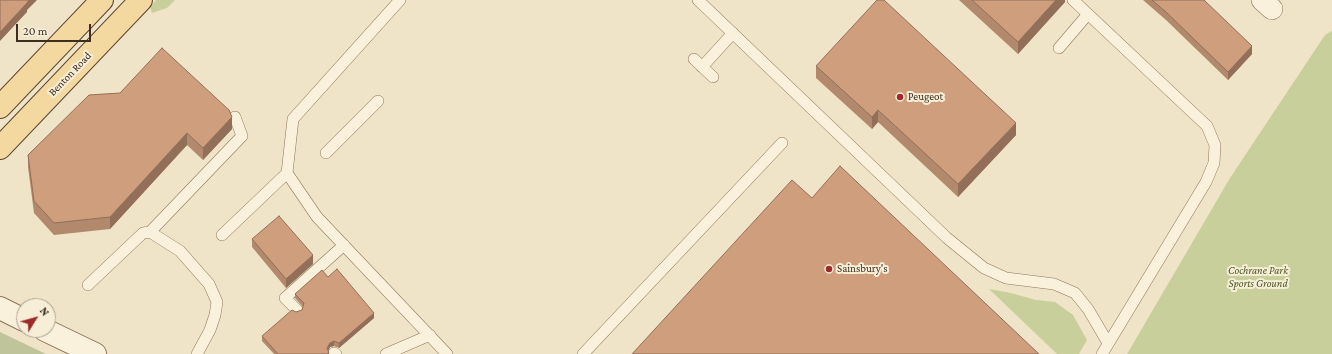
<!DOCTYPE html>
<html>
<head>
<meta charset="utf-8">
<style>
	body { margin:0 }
	#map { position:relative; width:1332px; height:354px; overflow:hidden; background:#f0e4c8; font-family:"Crimson Pro",serif }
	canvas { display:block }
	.north { position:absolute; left:16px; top:298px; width:40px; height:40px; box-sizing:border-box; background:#f7eed8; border:1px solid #ada18e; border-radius:50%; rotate:53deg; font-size:11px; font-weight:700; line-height:16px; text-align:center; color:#3d2e20 }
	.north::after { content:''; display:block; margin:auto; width:14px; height:18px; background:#9e2a2b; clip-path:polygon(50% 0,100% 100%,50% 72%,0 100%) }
	.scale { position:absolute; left:16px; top:24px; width:75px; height:18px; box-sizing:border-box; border:2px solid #3d2e20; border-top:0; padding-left:5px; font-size:12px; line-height:14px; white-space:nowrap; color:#3d2e20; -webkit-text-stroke:3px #f7eed8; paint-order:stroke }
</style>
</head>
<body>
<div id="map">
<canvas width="1332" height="354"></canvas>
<div class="north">N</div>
<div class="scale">20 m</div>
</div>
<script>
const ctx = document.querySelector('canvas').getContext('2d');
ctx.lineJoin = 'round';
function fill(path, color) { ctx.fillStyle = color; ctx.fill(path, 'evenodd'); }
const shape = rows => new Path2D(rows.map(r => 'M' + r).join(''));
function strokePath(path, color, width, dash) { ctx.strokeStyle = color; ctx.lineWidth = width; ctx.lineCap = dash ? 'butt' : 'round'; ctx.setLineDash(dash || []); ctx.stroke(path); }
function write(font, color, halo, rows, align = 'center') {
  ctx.font = font + ' "Crimson Pro",serif'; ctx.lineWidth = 4; ctx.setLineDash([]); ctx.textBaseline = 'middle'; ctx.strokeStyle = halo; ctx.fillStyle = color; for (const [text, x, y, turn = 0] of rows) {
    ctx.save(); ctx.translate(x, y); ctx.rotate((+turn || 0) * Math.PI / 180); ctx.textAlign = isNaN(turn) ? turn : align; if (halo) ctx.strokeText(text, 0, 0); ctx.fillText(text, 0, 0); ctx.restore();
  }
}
const green = shape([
	[156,0,175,0,167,8,152,13,150,7],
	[1332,31,1332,354,1127,354,1230,178,1325,35],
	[989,289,1011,293,1036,300,1055,302,1073,315,1087,340,1079,354,1057,354]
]);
const cemetery = shape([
	[0,332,46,354,0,354]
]);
const service = shape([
	[400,0,293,119,287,173,317,217,447,354],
	[698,0,947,238,984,268,1006,278,1054,284,1075,293,1088,309,1108,343],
	[1073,0,1207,126,1215,145,1214,163,1206,182,1102,354],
	[1059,48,1088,14],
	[694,59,713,77],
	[702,67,733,33],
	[326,153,378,101],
	[150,232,242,136,235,117],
	[222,235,287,173],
	[88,285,143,233,150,232,180,251,209,284,217,302,215,315,210,330,197,354],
	[297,310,285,298,344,245],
	[334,353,336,354],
	[386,354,430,335],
	[583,354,782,143]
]);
const minor = shape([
	[1262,0,1272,9]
]);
const tertiary = shape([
	[0,308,24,320],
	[45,330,95,354]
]);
const primary = shape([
	[0,107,102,0],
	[0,148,141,0]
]);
const wall = shape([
	[959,0,1065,0,1065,2,1018,54],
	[1143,0,1204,0,1252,54,1228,80,1166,20],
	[816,66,1016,135,958,197,878,122,872,129,816,78],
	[229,110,232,129,203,160,187,145,110,229,54,235,34,213,28,167,28,155],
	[252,239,313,264,286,288,252,247],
	[328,277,374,318,339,348,334,346,330,347,328,351,329,354,274,354,262,341,262,336,302,310,303,307,295,298,295,294]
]);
const shadedWall = shape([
	[29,0,37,0,27,10,27,12,0,41,0,32],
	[1056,0,1065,0,1065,2,1018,54,1018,42],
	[1252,46,1252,54,1228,80,1228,72],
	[878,110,878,122,872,129,872,117],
	[232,117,232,129,203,160,203,148],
	[1016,123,1016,135,958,197,958,184],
	[187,133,187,145,110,229,110,217],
	[313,255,313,264,286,288,286,279],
	[374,313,374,318,339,348,339,343],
	[334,341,334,346,330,347,327,353,327,348,330,343]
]);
const building = shape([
	[0,0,29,0,27,3,0,32,0,0],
	[877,0,884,0,1016,123,958,184,878,110,872,117,816,66,877,0],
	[972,0,1056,0,1018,42,972,0],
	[1152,0,1204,0,1252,46,1228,72,1166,12,1152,0],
	[162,48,229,110,232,117,203,148,187,133,110,217,54,223,34,201,28,155,89,95,120,93,162,48],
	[840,166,1039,354,632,354,792,180,812,198,840,166],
	[279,216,313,255,286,279,252,239,279,216],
	[337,269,374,313,339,343,334,341,330,343,327,348,329,353,327,354,278,354,262,336,292,310,296,312,302,310,304,303,295,294,322,270,328,277,337,269]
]);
const markers = [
	[900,97,4,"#9e2a2b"],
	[829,269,4,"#9e2a2b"]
];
const streetNames = [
	["Benton Road",70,74,-46]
];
const poiNames = [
	["Peugeot",908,97],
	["Sainsbury's",837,269]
];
const parkNames = [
	["Cochrane Park",1258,271],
	["Sports Ground",1258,284]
];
fill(green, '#c9cf9b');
fill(cemetery, '#bfc49a');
strokePath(service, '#8d765c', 12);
strokePath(minor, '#8d765c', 22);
strokePath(tertiary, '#8d765c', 24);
strokePath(primary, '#5b4430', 24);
strokePath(service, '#faf1dc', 11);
strokePath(minor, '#faf1dc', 21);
strokePath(tertiary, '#faf1dc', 22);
strokePath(primary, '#f3d9a0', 22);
fill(wall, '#b2896c');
fill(shadedWall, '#916f58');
fill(building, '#cf9f7d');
strokePath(building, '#916f58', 1);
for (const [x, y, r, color] of markers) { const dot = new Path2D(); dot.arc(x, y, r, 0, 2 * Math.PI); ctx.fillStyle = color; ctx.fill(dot); strokePath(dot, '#f7eed8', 1.5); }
write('11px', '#3d2e20', '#f7eed8', streetNames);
write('11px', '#3d2e20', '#f7eed8', poiNames, 'left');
write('italic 11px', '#4d5a26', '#f7eed8', parkNames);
</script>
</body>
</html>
